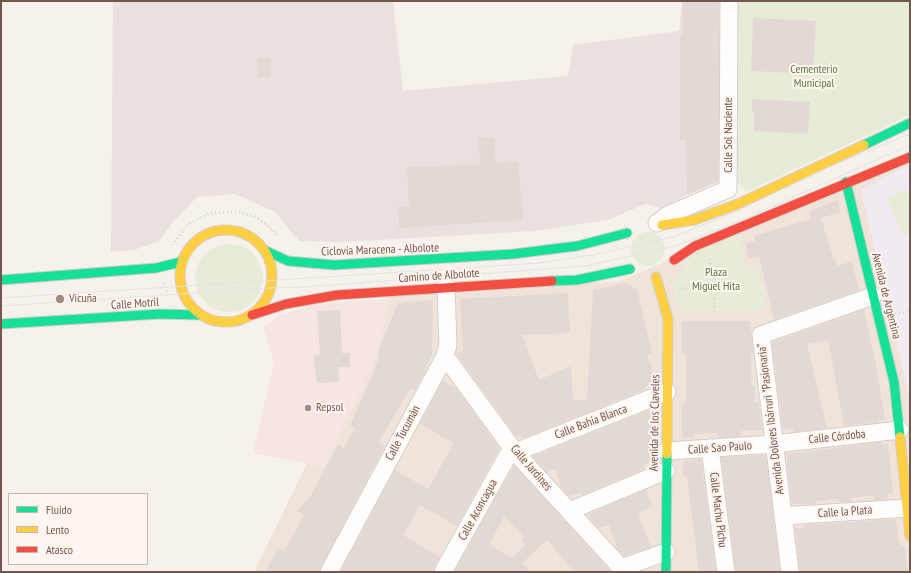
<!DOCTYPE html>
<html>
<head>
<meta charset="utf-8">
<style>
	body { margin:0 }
	#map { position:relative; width:911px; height:573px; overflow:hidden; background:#f7f1ec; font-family:"PT Sans Narrow",sans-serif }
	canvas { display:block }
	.frame { position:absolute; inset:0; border:2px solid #73564e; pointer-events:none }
	.legend { position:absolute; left:8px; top:493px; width:140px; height:72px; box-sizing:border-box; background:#fef5ee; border:1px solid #c6b5ae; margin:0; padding:5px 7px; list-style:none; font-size:12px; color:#73564e }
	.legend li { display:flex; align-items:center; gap:8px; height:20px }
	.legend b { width:20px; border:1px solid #c6b5ae }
</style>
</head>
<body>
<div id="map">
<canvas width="911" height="573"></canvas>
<div class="frame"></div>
<ul class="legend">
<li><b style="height:5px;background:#16e098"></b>Fluido</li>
<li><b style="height:5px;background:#ffcf43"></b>Lento</li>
<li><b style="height:5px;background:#f24e42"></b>Atasco</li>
</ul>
</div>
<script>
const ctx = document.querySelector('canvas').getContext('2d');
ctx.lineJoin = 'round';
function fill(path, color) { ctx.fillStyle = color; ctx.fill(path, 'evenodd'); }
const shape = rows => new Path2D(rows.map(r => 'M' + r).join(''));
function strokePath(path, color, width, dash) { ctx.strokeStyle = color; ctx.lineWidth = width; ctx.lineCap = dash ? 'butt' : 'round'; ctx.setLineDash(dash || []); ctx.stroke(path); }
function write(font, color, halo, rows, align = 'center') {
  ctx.font = font + ' "PT Sans Narrow",sans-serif'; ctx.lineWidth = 4; ctx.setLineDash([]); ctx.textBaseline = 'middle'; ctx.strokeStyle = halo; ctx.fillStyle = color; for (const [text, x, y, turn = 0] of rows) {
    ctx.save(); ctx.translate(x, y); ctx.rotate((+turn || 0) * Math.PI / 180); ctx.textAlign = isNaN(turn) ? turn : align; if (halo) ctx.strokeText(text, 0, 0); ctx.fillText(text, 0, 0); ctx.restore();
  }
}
const residential = shape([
	[910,157,910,572,254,572,389,295,620,281]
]);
const commercial = shape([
	[389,299,379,354,324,467,253,453,274,363,264,328,279,315,323,303]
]);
const industrial = shape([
	[113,1,393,1,403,91,568,76,573,45,679,31,682,1,720,1,720,177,662,208,645,204,608,220,534,231,344,242,299,241,275,212,235,194,197,197,173,222,159,241,134,250,111,252]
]);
const education = shape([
	[910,164,910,401,861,190]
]);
const green = shape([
	[738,1,910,1,910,115,746,192,737,182],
	[906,189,910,197,910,233,904,236,886,198],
	'631 249a17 17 0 1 1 34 0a17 17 0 1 1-34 0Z',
	[740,234,746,268,759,269,767,307,752,311,682,312,674,292,674,281,682,271,686,258],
	'195 278a34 34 0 1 1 68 0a34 34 0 1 1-68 0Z'
]);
const building = shape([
	[683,1,719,1,718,182,687,195,686,140,680,140,680,35,682,35],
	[753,18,816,21,813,74,751,71],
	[270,57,271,77,258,77,257,58],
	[752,99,810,102,808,134,754,131,754,111,752,111],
	[494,137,496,163,518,161,523,220,399,228,398,207,409,206,407,167,480,165,479,138],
	[838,200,840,212,821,218,833,258,835,258,837,266,852,261,859,290,774,320,759,256,749,259,745,244,755,241,754,236,811,219,809,212],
	[625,283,637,289,652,353,647,355,653,370,652,371,652,382,642,391,524,438,516,436,456,354,456,352,463,352,460,299,568,293,570,333,522,335,539,380,571,366,573,400,587,400,593,290],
	[433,300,432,355,424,370,426,371,415,390,410,388,379,442,385,445,319,572,265,572,278,548,284,552,304,515,297,511,310,497,338,444,344,448,355,428,350,426,380,357,377,355,380,347,398,303],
	[340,310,342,353,350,353,350,367,338,367,339,382,317,383,313,355,320,354,317,311],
	[864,310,877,370,885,420,878,420,878,422,842,426,844,426,828,340,807,344,827,428,793,432,793,428,783,430,772,342],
	[682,321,750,321,753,354,751,354,751,379,752,386,755,386,755,402,759,402,762,430,740,431,741,436,718,438,717,433,694,434,694,437,682,438,682,404,686,403,686,355,682,354],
	[443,381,456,388,500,448,488,470,457,526,420,505,403,535,440,557,433,572,340,572,395,470,428,489,454,443,420,424],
	[649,410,652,418,652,461,644,464,644,469,581,495,580,493,575,495,574,494,569,496,562,489,555,469,547,472,532,456],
	[881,442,882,445,888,444,893,493,887,494,887,499,874,500,874,495,851,498,852,502,839,502,838,499,816,501,816,504,792,504,786,454],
	[766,455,780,572,736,572,721,457],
	[701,459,716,572,699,572,687,476,683,477,683,461],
	[514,465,576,533,611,572,574,572,547,540,522,563,530,572,454,572],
	[504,516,524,537,521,540,526,544,512,558,489,545],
	[646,490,652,506,638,514,651,547,624,556,618,550,609,525,598,528,591,520,588,514],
	[896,519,898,538,900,544,905,548,908,571,800,572,795,528,804,528,803,525]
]);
const path = shape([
	[172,245,188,224,210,213,237,212,256,217,273,230,278,236],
	[709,259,715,282,714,313],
	[164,283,168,297],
	[678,291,694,284,704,285,715,282],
	[895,314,910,311]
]);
const street = shape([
	[657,223,668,215,728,189,729,1],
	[445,356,515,452,625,572],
	[710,448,726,572],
	[667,451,774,444,900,430],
	[569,511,666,471],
	[783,516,907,508],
	[621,568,666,552],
	[329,572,445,356,448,345,446,287],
	[443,572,508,455,667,392],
	[790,572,761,335,873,296]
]);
const fast = shape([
	[864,145,910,123],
	[846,182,894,382,900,437],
	[264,250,288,261,334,265,513,254,577,246,627,233],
	[1,280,156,268,181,262],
	[552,281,577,280,630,269],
	[1,324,160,314,199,315],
	[666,572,667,454]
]);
const slow = shape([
	[662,225,694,220,738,204,864,145],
	'180 276a46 46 0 1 1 92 0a46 46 0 1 1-92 0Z',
	[656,277,668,319,667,454],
	[900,437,910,536]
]);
const jam = shape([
	[674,260,695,246,910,157],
	[252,315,286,304,337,295,552,281]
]);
const tram = shape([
	[1,298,539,263,593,255,673,237,737,211,829,167,910,134],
	[1,306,270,288,304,287,586,266,676,246,753,215,910,145]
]);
const markers = [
	[60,299,5,"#a18c85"],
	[308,408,4,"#a18c85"]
];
const parkNames = [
	["Cementerio",814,70],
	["Municipal",814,84],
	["Plaza",716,273],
	["Miguel Hita",716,287]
];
const streetNames = [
	["Calle Sol Naciente",729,135,-90],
	["Ciclovía Maracena - Albolote",380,250,-2],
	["Camino de Albolote",439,276,-4],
	["Avenida de Argentina",886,296,76],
	["Calle Motril",135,304,-4],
	["Avenida Dolores Ibárruri \"Pasionaria\"",771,419,-97],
	["Calle Bahía Blanca",591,422,-21],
	["Avenida de los Claveles",655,423,-89],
	["Calle Tucumán",403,433,-62],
	["Calle Córdoba",837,437,-6],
	["Calle Sao Paulo",720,448,-4],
	["Calle Jardines",531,468,49],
	["Calle Aconcagua",478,510,-61],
	["Calle Machu Pichu",718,510,83],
	["Calle la Plata",845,512,-4]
];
const poiNames = [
	["Vicuña",69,299],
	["Repsol",316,408]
];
fill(residential, '#efe3da');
fill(commercial, '#f6e5e0');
fill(industrial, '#e9e1dd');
fill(education, '#f2eaf2');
fill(green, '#e6ecd8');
fill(building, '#e3d9d4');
strokePath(street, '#d6cdc8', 19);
strokePath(fast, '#d6ccc8', 11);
strokePath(slow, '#d6ccc8', 11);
strokePath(jam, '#d6ccc8', 11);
strokePath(path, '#d9d0cf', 2.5, [1, 3]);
strokePath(street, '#fefdfc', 17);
strokePath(fast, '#16e098', 9);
strokePath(slow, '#ffcf43', 9);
strokePath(jam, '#f24e42', 9);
strokePath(tram, '#e4e2e4', 1);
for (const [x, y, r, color] of markers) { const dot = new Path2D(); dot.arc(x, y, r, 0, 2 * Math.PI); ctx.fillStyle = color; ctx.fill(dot); strokePath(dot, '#fef5ee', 1.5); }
write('12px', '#5c7847', '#fef5ee', parkNames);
write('12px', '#73564e', '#fef5ee', streetNames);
write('12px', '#73564e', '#fef5ee', poiNames, 'left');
</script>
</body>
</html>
